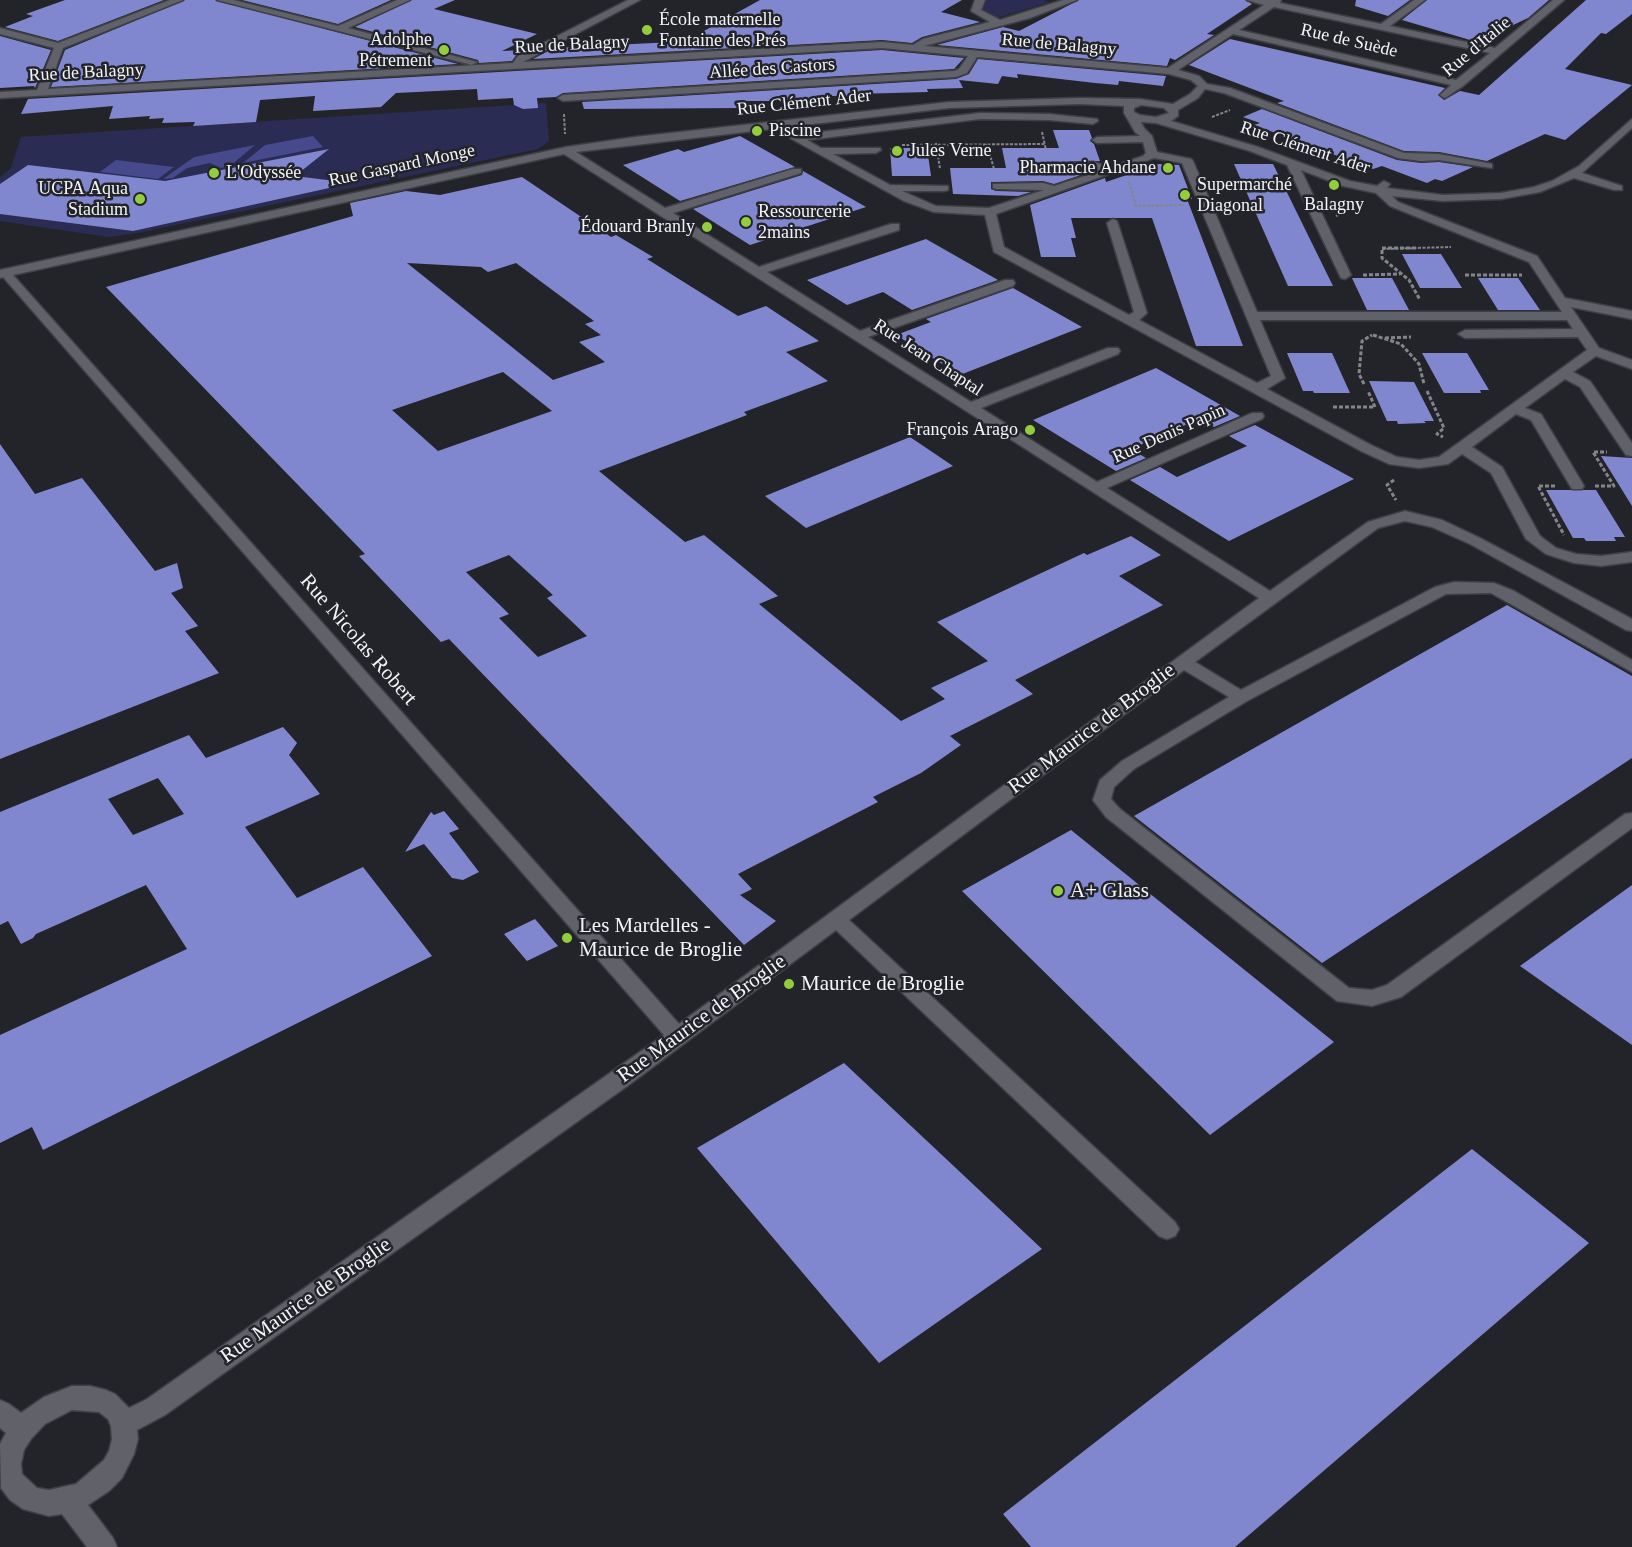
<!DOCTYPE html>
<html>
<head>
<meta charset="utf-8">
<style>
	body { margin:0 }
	canvas { display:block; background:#23242a }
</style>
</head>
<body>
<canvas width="1632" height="1547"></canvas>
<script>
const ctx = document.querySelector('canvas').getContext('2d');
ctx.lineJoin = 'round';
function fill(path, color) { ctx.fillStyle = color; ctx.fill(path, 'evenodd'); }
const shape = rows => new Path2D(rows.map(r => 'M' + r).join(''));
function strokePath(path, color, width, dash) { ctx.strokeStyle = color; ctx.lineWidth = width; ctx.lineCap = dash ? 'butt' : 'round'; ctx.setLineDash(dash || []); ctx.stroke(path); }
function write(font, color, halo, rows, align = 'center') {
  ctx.font = font + ' Georgia,serif'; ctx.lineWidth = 5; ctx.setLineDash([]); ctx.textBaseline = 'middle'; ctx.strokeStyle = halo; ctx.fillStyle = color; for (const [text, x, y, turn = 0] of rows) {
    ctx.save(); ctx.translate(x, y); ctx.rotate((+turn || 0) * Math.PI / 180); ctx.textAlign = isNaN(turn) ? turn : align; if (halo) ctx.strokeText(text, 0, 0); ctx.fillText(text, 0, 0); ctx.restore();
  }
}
const green = shape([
	[987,0,1043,0,1050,2,997,18,982,10],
	[546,103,549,141,538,149,137,233,109,237,0,221,0,177,11,168,21,137]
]);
const water = shape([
	[313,136,323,147,243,163,265,145],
	[255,145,230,166,221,168,210,163,187,168,173,178,163,179,194,157],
	[116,160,174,167,158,179,100,172]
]);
const building = shape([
	[65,0,164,0,58,41,5,27,33,16,26,14],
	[185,0,215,0,458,64,51,87,65,50],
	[242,0,391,0,338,24],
	[412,0,455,0,434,9,537,34,502,51,525,50,517,54,512,61,479,63,478,60,355,27],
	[760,0,962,0,941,12,980,22,922,37,912,43,882,40,533,59,554,48,673,42,672,37,705,35,704,31],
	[1079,0,1245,0,1252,4,1207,34,1214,35,1175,60,1170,58,1167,66,937,45,1003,27,1019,31],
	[1356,0,1410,0,1388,16,1355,6],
	[1427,0,1549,0,1528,18,1477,42,1402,20],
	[1586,0,1632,0,1632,14,1606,34,1601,33,1565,69,1632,85,1565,140,1545,134,1487,161,1439,152,1404,151,1277,103,1284,101,1189,65,1230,39,1445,88,1438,95,1444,100,1460,91,1479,95],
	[0,36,51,50,35,88,34,86,0,88],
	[882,50,964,58,954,69,563,93,556,97,537,98,538,108,523,109,514,105,513,98,478,100,477,89,396,93,381,107,313,111,315,96,260,100,256,122,193,126,195,122,162,123,164,118,149,119,150,116,109,119,113,106,21,114,28,99],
	[978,59,1166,76,1163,86,1119,81,1118,85,1095,83,1017,74,1018,78,1002,76,998,84,959,80,963,88,927,89,928,92,855,94,856,96,823,96,823,101,741,101,741,108,584,109,582,102,956,79,969,74],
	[1262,109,1397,160,1421,163,1439,162,1473,167,1442,181,1435,179,1427,183,1382,166,1373,169,1254,125,1260,123,1243,117],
	[1053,130,1089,130,1092,138,1090,141,1094,144,1100,161,1053,162,1051,169,1093,171,1054,184,1043,181,991,182,991,189,996,191,1031,192,1018,196,953,194,950,168,1006,168,1002,148,1059,148],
	[740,136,795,167,680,201,623,165,678,149,684,152],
	[890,148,927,148,931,176,892,176],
	[329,149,295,176,343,182,343,185,133,231,0,214,0,184,28,165,165,181],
	[1159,164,1179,165,1192,199,1187,199,1243,346,1196,346,1152,218,1071,218,1076,238,1071,238,1076,257,1041,257,1030,205,1105,178,1106,182],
	[1234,164,1273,164,1333,286,1288,286],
	[803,171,866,207,750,245,693,209,802,175],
	[522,177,611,237,616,235,653,257,647,259,738,316,766,306,819,341,786,352,828,381,744,412,747,415,599,471,685,542,704,535,778,596,759,604,901,721,945,699,931,688,988,661,937,622,1084,553,1087,555,1131,536,1161,555,1119,576,1163,605,1015,680,1033,694,950,736,961,745,921,773,873,797,878,802,738,874,752,889,740,895,776,921,744,945,449,639,441,642,359,556,365,554,106,287,353,216,350,203,406,191,440,195],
	[407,263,481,267,488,272,516,263,594,321,585,324,601,335,579,342,605,362,553,380],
	[503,372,552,411,438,451,392,410],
	[509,555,553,595,547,598,587,636,538,657,499,618,509,614,466,572],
	[926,239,998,280,912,310,883,292,847,305,807,280],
	[1402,254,1441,254,1462,288,1420,288],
	[1352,278,1392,278,1409,310,1367,310],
	[1478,278,1518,278,1540,310,1498,310],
	[1013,288,1082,327,960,375,896,335,931,322,926,319],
	[1287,353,1332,353,1350,393,1314,393,1313,391,1303,391],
	[1422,353,1467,353,1489,390,1480,390,1481,393,1444,393],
	[1156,368,1240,416,1214,427,1199,419,1174,430,1131,449,1146,458,1116,471,1033,420],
	[1369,381,1414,382,1434,421,1424,421,1426,423,1398,424,1397,421,1387,421],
	[1255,425,1354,479,1229,541,1130,480,1160,467,1177,477,1247,446,1229,436],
	[910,437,953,466,806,528,765,496],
	[0,444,35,494,82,478,155,571,177,563,183,588,171,593,198,626,185,631,219,673,0,759],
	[1601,456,1632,458,1632,506],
	[1546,490,1596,490,1625,537,1614,537,1616,541,1586,541,1584,538,1573,538],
	[1507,605,1632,676,1632,758,1322,963,1134,816],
	[283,727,297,743,289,755,320,794,245,827,297,898,363,867,432,956,43,1150,32,1127,0,1143,0,1035,187,949,146,885,36,934,33,938,21,944,8,921,0,925,0,812,189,735,206,758],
	[158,778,184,814,133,835,108,799],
	[444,811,459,829,449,833,479,872,463,880,452,878,424,844,405,852,431,812,434,815],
	[1071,830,1334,1042,1210,1135,962,891],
	[1632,885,1632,1045,1520,966],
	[535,919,558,946,527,961,504,934],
	[844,1063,1042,1249,879,1363,697,1148],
	[1472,1149,1589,1243,1235,1547,1031,1547,1003,1514]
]);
const pathFar1 = shape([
	[564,114,565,134],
	[1212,117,1230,110],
	[1042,132,1046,150],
	[936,143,940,169],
	[987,144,994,169],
	[902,145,1045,144],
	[1129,182,1136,206,1184,205],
	[1336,216,1350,209,1354,201],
	[1382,249,1451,247]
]);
const path = shape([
	[1416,248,1382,248,1382,258,1409,280,1420,300],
	[1363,275,1400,274],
	[1465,275,1522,275],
	[1373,335,1401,344,1419,364,1424,384],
	[1385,338,1411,337],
	[1364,384,1359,374,1362,341,1372,335],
	[1427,391,1444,428,1437,434,1443,437],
	[1333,407,1375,407,1368,391],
	[1394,480,1387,485,1396,500],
	[1555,486,1538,486,1564,535],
	[1595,486,1614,486,1593,452,1607,452]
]);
const minor = shape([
	[170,0,183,0,63,48,48,89,513,63,518,56,628,0,640,0,523,62,882,42,913,45,923,39,990,22,971,11,975,0,985,0,981,10,1000,20,1063,0,1077,0,1030,18,924,46,1168,68,1264,5,1247,0,1281,0,1280,3,1381,24,1414,0,1425,0,1390,26,1495,48,1553,0,1564,0,1463,86,1445,98,1440,95,1451,85,1233,34,1178,70,1199,76,1207,84,1230,88,1404,153,1439,154,1492,164,1492,168,1439,160,1421,161,1398,158,1224,93,1205,89,1198,98,1178,110,1178,116,1171,121,1258,147,1350,181,1377,186,1384,181,1390,184,1387,188,1443,195,1501,193,1534,187,1552,181,1579,166,1632,119,1632,128,1582,173,1622,186,1622,190,1614,190,1574,178,1540,192,1501,199,1443,201,1392,196,1398,202,1537,256,1565,298,1632,311,1632,319,1571,307,1599,348,1632,360,1632,369,1596,356,1573,372,1590,381,1632,443,1632,456,1626,455,1580,387,1565,379,1525,408,1541,414,1584,486,1582,489,1572,489,1531,420,1516,414,1472,447,1502,467,1540,536,1556,548,1576,554,1601,556,1632,552,1632,562,1601,566,1574,563,1546,554,1526,539,1491,473,1462,454,1448,464,1419,468,1389,464,1361,451,994,252,985,215,934,212,904,201,790,138,795,135,980,113,1049,114,1097,119,1098,121,1093,124,1049,120,980,119,807,140,821,148,880,148,881,150,876,153,833,154,890,185,948,186,948,190,944,191,902,191,936,206,989,208,1044,190,997,189,993,188,993,184,1043,183,1054,186,1100,171,1092,168,1057,169,1053,168,1053,164,1093,162,1111,167,1143,156,1146,153,1143,142,1097,143,1092,140,1097,137,1140,136,1135,132,1124,113,1124,106,1080,104,949,108,576,152,665,208,793,169,801,169,801,173,673,213,759,267,891,224,899,224,899,230,767,272,860,331,1005,280,1013,280,1015,283,1013,286,868,337,971,402,1108,348,1118,348,1120,351,1118,354,981,408,1097,482,1252,413,1262,413,1264,416,1262,419,1107,488,1270,591,1368,522,1405,511,1442,520,1480,538,1632,619,1632,631,1626,630,1470,544,1432,527,1405,521,1378,528,1195,662,1241,690,1435,587,1454,582,1494,583,1514,591,1632,660,1632,672,1491,593,1446,594,1247,701,1134,769,1114,787,1111,799,1120,809,1349,988,1372,990,1387,985,1625,814,1632,813,1632,828,1401,997,1372,1006,1337,1001,1106,817,1093,800,1100,780,1122,761,1229,697,1184,670,849,920,1175,1222,1179,1229,1175,1236,1167,1239,1159,1236,836,930,630,1084,165,1415,137,1430,138,1439,134,1454,122,1478,109,1491,88,1505,113,1538,117,1547,87,1547,62,1514,49,1516,23,1509,10,1500,1,1488,0,1444,6,1433,0,1428,0,1400,9,1404,21,1413,44,1397,72,1386,90,1386,106,1390,115,1394,129,1408,147,1399,664,1035,3,277,0,278,0,270,566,147,635,137,949,102,1080,98,1140,99,1173,104,1190,94,1198,86,1191,80,1169,74,977,57,967,73,956,77,563,101,558,98,563,95,954,71,959,69,968,56,882,48,0,98,0,92,37,90,54,48,0,34,0,28,58,43,170,0],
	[1274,7,1490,53,1456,80,1239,30,1274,7],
	[1141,105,1164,108,1169,113,1156,117,1140,115,1134,112,1134,108,1141,105],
	[1141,122,1156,123,1250,151,1287,165,1341,278,1345,279,1351,275,1301,170,1343,186,1376,193,1390,206,1529,262,1562,312,1257,312,1193,161,1191,159,1157,152,1152,136,1144,128,1141,122],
	[564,154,1259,598,679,1024,13,275,564,154],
	[1154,158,1182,163,1271,376,1257,383,1139,320,1147,313,1117,221,1113,219,1107,223,1134,312,1129,315,1004,247,996,214,1154,158],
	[1260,320,1567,320,1573,329,1465,330,1458,334,1465,338,1578,337,1587,350,1439,457,1419,460,1397,457,1371,445,1267,389,1285,378,1260,320],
	[72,1410,99,1412,108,1419,111,1426,112,1439,109,1451,104,1460,76,1484,49,1490,37,1488,22,1474,21,1464,24,1450,31,1439,45,1424,72,1410],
	[217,0,233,0,338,26,397,0,410,0,348,28,477,62,472,65,217,0]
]);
const markers = [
	[647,30,6,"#93cd3e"],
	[444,50,6,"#93cd3e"],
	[757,131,6,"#93cd3e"],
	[897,151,6,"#93cd3e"],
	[1168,168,6,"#93cd3e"],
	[214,173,6,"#93cd3e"],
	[1334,185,6,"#93cd3e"],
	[1185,195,6,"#93cd3e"],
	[140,199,6,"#93cd3e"],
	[746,222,6,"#93cd3e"],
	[707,227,6,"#93cd3e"],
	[1030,430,6,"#93cd3e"],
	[1058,891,6,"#93cd3e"],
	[567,938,6,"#93cd3e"],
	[789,984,6,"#93cd3e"]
];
const farPoinames = [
	["École maternelle",659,20],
	["Fontaine des Prés",659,41],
	["Adolphe",432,40,"right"],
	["Pétrement",432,61,"right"],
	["Piscine",769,131],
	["Jules Verne",909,151],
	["Pharmacie Ahdane",1156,168,"right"],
	["L'Odyssée",226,173],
	["Supermarché",1197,185],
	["Diagonal",1197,206],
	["UCPA Aqua",128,189,"right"],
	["Stadium",128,210,"right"],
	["Balagny",1334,205,"center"],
	["Ressourcerie",758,212],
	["2mains",758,233],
	["Édouard Branly",695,227,"right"],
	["François Arago",1018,430,"right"]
];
const farStreetnames = [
	["Rue de Suède",1349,41,13],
	["Rue de Balagny",572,45,-3],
	["Rue de Balagny",1059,45,5],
	["Rue d'Italie",1477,47,-40],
	["Allée des Castors",772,69,-4],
	["Rue de Balagny",86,73,-3],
	["Rue Clément Ader",804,103,-6],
	["Rue Clément Ader",1305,148,18],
	["Rue Gaspard Monge",402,166,-12],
	["Rue Jean Chaptal",928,358,33],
	["Rue Denis Papin",1169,434,-24]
];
const streetNames = [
	["Rue Nicolas Robert",358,640,49],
	["Rue Maurice de Broglie",1092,729,-37],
	["Rue Maurice de Broglie",702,1019,-36],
	["Rue Maurice de Broglie",306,1301,-35]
];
const poiNames = [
	["A+ Glass",1070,891],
	["Les Mardelles -",579,926],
	["Maurice de Broglie",579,950],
	["Maurice de Broglie",801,984]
];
fill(green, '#2a2c53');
fill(water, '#46498c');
fill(building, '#8187cf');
strokePath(minor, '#3f4045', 3);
strokePath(pathFar1, '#84858a', 2, [3, 1.5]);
strokePath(path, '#84858a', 3, [4, 2]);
fill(minor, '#616269');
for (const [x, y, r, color] of markers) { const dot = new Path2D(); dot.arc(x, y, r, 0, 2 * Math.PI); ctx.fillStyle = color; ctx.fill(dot); strokePath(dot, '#23242a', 2); }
write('18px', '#f3f4f8', '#23242a', farPoinames, 'left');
write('18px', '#f3f4f8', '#23242a', farStreetnames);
write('21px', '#f3f4f8', '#23242a', streetNames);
write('21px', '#f3f4f8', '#23242a', poiNames, 'left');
</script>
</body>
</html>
